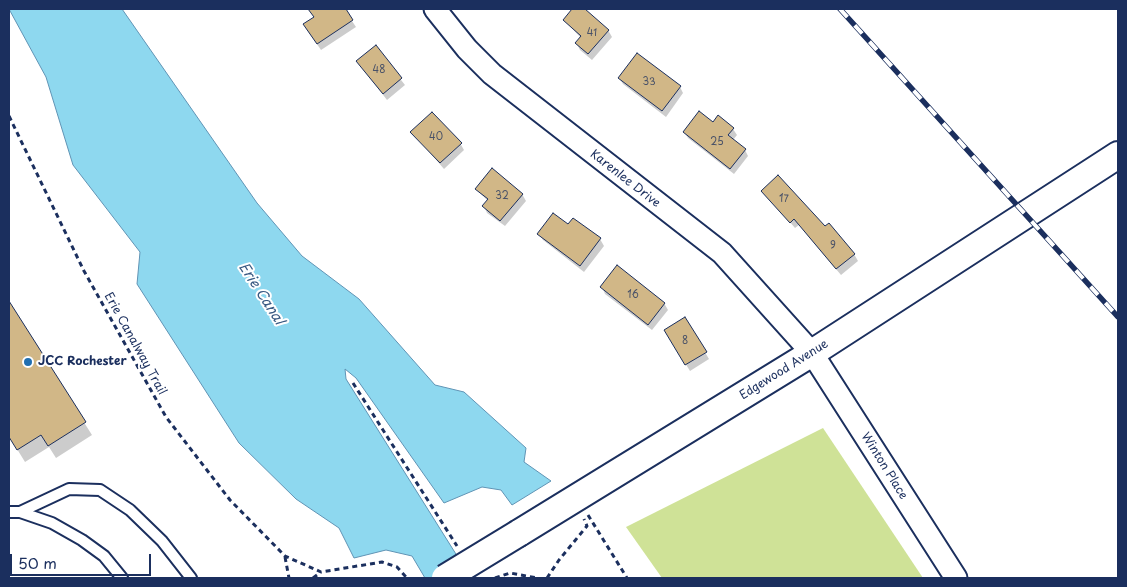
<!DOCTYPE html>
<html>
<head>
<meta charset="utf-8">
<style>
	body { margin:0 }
	#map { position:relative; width:1127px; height:587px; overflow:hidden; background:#fff; font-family:"Playpen Sans",sans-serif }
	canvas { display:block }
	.frame { position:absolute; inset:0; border:10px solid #1b2f5e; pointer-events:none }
	.scale { position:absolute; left:10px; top:554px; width:141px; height:22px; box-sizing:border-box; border:2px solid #1b2f5e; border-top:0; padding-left:6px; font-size:15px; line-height:18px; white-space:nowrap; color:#1b2f5e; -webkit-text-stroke:4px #fff; paint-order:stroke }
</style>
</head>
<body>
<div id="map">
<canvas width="1127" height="587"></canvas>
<div class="frame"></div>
<div class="scale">50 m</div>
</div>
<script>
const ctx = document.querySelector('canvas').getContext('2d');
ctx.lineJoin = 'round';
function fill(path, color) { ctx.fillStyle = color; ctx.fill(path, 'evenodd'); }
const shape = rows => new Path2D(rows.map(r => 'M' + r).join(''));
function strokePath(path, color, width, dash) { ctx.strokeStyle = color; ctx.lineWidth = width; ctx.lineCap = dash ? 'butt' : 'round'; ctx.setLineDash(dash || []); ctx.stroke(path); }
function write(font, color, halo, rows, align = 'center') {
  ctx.font = font + ' "Playpen Sans",sans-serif'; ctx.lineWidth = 4; ctx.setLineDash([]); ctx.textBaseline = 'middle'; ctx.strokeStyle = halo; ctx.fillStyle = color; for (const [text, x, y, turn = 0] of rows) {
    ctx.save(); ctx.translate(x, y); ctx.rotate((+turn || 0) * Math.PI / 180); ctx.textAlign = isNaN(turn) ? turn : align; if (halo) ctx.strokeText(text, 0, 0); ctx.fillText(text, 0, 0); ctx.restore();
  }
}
const green = shape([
	[823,428,923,578,662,578,626,527]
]);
const water = shape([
	[9,9,122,9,257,203,302,256,359,299,435,385,464,392,526,448,524,462,551,481,512,505,501,490,482,487,444,503,356,378,345,369,346,379,471,578,425,578,412,556,386,550,354,558,339,528,296,499,239,443,137,284,140,252,73,165,46,77,9,9]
]);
const shadow = shape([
	[309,9,344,9,356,27,321,50,308,31,314,17],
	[574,9,583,9,608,30,612,37,592,60,580,50,577,44,581,38,564,20],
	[375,47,405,85,387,100,357,61],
	[619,78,680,87,683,93,666,117,623,84],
	[733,129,737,135,733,140,745,150,748,156,734,174,688,138,684,132],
	[412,132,460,143,464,150,444,169],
	[476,189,522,194,526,201,505,226,487,213,484,206,488,201],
	[763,191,825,227,854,254,858,261,841,275,799,225,795,228],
	[574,219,600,239,604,246,584,272,543,240,539,234,568,226],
	[602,287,664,303,668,310,652,330,605,294],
	[9,304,92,435,56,458,49,447,25,462,9,436],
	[685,319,709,359,690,371,665,331]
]);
const building = shape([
	[308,9,346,9,353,20,317,44,303,24,314,17,308,9],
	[572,9,585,9,609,30,588,54,575,43,581,36,563,20,572,9],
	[376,45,402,78,383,94,356,61,376,45],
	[637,53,681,86,662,111,618,78,637,53],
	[699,111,713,122,718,115,734,128,728,135,746,149,730,169,683,132,699,111],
	[432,112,462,143,440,163,410,132,432,112],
	[492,168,523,194,500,221,482,206,488,199,475,189,492,168],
	[778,175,825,226,829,223,855,254,836,269,794,219,790,223,761,191,778,175],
	[553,213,568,224,573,218,601,238,580,266,537,234,553,213],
	[617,265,665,303,648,325,600,287,617,265],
	[9,301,86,422,48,446,41,435,17,450,9,437,9,301],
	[685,317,707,352,685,365,664,330,685,317]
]);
const path = shape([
	[9,116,84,271,166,417,230,500,285,556,321,572,382,562,397,567,407,578],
	[353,383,457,546],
	[588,515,627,578],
	[285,557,289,578],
	[313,578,321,572],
	[495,578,510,573,537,578],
	[547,578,559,560,587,526,584,519]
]);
const service = shape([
	[9,512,20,512,52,523,82,540,104,556,122,578],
	[20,512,69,489,100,490,130,510,162,541,191,578]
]);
const minor = shape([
	[435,9,467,49,492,74,722,253,812,353,956,578]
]);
const tertiary = shape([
	[519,533,812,353,1118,155]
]);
const rail = shape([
	[840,9,1118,317]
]);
const tertiaryBridge = shape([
	[445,578,519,533]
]);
const markers = [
	[28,362,5,"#1f6fb2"]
];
const numberNames = [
	["41",592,33],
	["48",379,70],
	["33",649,82],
	["40",436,137],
	["25",717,142],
	["32",502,196],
	["17",784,199],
	["9",833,246],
	["16",633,295],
	["8",685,341]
];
const streetNames = [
	["Karenlee Drive",625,179,38],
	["Erie Canalway Trail",135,344,61],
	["Edgewood Avenue",784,370,-32],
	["Winton Place",884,466,58]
];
const poiNames = [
	["JCC Rochester",38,362]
];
const waterNames = [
	["Erie Canal",261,294,57]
];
fill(green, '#cfe297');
fill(water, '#8ed8ef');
strokePath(water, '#6094b5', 1);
fill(shadow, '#0003');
fill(building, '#d1b787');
strokePath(building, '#1b2f5e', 1);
strokePath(service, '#1b2f5e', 14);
strokePath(minor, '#1b2f5e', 25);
strokePath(tertiary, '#1b2f5e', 30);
strokePath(path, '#1b2f5e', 3, [5, 4]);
strokePath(service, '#fff', 10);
strokePath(minor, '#fff', 21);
strokePath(tertiary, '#fff', 26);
strokePath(rail, '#1b2f5e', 5.5);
strokePath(rail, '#fff', 4, [11]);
strokePath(tertiaryBridge, '#1b2f5e', 30, []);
strokePath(tertiaryBridge, '#fff', 26);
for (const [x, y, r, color] of markers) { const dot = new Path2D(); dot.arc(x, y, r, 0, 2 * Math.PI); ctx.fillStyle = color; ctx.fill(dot); strokePath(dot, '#fff', 2); }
write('10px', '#485168', null, numberNames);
write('12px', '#1b2f5e', '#fff', streetNames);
write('bold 12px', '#1b2f5e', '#fff', poiNames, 'left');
write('italic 14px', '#385982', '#fff', waterNames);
</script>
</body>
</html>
